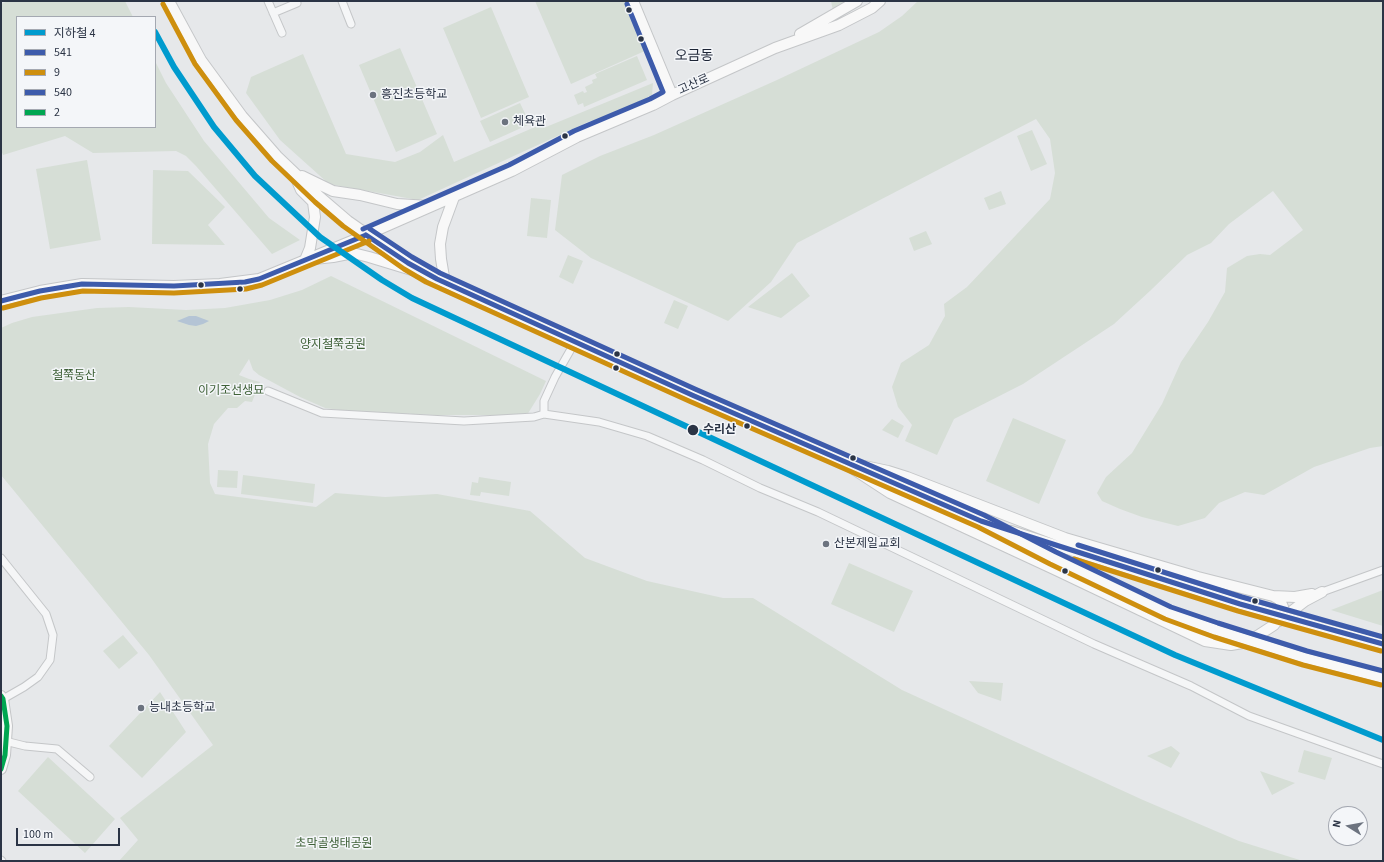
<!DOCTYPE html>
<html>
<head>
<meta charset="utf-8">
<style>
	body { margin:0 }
	#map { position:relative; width:1384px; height:862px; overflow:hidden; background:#e6e8ea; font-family:"Source Sans 3","Noto Sans KR",sans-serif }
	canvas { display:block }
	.frame { position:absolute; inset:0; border:2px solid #2b3445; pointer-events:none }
	.legend { position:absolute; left:16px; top:16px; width:140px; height:112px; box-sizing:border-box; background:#f4f6f9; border:1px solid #a4a8b1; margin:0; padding:5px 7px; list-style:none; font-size:12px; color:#2b3445 }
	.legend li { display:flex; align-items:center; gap:8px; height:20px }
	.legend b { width:20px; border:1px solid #a4a8b1 }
	.north { position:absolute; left:1328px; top:806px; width:40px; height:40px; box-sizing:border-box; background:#f4f6f9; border:1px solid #a4a8b1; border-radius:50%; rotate:281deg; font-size:11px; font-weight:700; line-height:16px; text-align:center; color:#2b3445 }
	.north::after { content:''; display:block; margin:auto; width:14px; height:18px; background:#6c737f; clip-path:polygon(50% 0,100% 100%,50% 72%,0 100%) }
	.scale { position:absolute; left:16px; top:828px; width:104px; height:18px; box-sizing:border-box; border:2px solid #2b3445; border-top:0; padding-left:5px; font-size:12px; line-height:14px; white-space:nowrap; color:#2b3445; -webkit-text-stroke:3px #f4f6f9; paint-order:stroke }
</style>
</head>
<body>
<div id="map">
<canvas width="1384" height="862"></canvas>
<div class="frame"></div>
<ul class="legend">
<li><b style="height:5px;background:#009bce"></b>지하철 4</li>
<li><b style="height:5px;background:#3d5bab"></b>541</li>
<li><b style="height:5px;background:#ce8f0e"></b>9</li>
<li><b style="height:5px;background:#3d5bab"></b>540</li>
<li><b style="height:5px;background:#00a651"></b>2</li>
</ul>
<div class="north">N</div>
<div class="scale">100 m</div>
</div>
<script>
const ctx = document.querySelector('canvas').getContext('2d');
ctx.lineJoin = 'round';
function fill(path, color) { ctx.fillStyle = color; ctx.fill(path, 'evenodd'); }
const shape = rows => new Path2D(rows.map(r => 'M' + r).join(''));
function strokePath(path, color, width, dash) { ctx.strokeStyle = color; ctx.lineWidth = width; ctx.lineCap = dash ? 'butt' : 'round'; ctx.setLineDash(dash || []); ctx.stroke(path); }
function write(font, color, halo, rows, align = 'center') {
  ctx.font = font + ' "Source Sans 3","Noto Sans KR",sans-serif'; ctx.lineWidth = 3; ctx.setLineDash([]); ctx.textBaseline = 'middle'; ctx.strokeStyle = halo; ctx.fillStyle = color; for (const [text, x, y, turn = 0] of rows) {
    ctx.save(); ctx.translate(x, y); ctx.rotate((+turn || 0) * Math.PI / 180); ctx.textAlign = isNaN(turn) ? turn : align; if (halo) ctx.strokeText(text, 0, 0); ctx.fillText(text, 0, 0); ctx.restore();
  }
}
const green = shape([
	[8,1,125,1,133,17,17,17,17,127,155,127,155,61,166,83,204,141,269,218,300,240,272,254,196,166,186,156,176,151,93,153,65,136,3,155,1,150,1,4],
	[535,1,626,1,647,50,571,84],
	[831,1,848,1,833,11],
	[918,1,1383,1,1383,446,1370,448,1314,467,1264,495,1245,492,1219,503,1205,518,1178,526,1142,517,1120,509,1102,501,1097,493,1106,477,1132,453,1162,404,1181,362,1208,322,1225,292,1227,268,1247,256,1260,254,1270,255,1303,230,1273,191,1229,224,1211,243,1187,255,1151,290,1114,324,1023,384,954,419,937,455,905,441,912,425,898,407,892,387,901,363,929,345,945,316,944,304,967,287,1050,199,1055,173,1050,139,1036,119,797,243,771,282,728,321,591,258,555,230,562,175,600,156,654,135,777,80,879,32,902,16],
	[491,7,529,97,481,118,443,28],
	[400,48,437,134,396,152,359,65],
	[303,54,346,154,395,162,420,152,443,135,454,162,535,127,546,127,653,83,652,95,599,121,590,121,418,200,329,184,280,140,246,93,251,77],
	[637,56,647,80,584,107,583,103,578,105,574,95,583,91,584,93,587,92,585,87,593,83,592,80,597,78,595,74],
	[520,103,530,124,490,142,480,121],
	[1032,130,1047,164,1031,171,1017,136],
	[87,160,101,240,50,249,36,169],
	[153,170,188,171,225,207,208,225,225,245,152,244],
	[1001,191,1006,204,989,210,984,198],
	[531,198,551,200,547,238,527,236],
	[926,231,932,244,914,251,909,238],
	[568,255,583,261,573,284,559,277],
	[792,273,810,296,781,318,748,307],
	[331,276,546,381,540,394,527,415,436,415,348,411,325,408,300,397,259,375,253,370,249,359,239,375,249,379,260,382,252,402,245,401,237,408,228,408,214,424,208,444,210,483,215,494,316,507,335,493,385,497,437,494,530,511,585,558,647,581,723,598,753,598,902,690,1143,800,1239,841,1303,861,119,861,138,840,120,818,213,745,149,655,1,475,1,328,12,323,32,317,97,308,129,307,186,310,225,308,270,300,302,290],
	[674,300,688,306,678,329,664,323],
	[1013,418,1066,440,1039,504,986,481],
	[892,419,904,426,898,438,882,430],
	[218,470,238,471,237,488,217,487],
	[243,475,315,484,313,503,241,494],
	[479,477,511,482,509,496,481,492,480,496,470,495,472,482,478,483],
	[849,563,913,591,894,632,831,604],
	[1383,590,1383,626,1331,610],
	[123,635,138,653,119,669,103,651],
	[969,681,1003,683,1001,701,978,693],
	[160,692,186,732,142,778,109,746],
	[1171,746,1180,753,1171,768,1147,756],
	[1304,750,1332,758,1325,780,1298,772],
	[48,757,115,819,85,853,18,791],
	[1260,771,1295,783,1272,795]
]);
const water = shape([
	[189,316,196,316,209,321,203,324,196,326,189,325,177,321]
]);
const street = shape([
	[268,1,282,33],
	[342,1,351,24],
	[273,13,297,3],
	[268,391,322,413,464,421,534,417,544,414,599,422,647,436,703,460,760,488,818,512,1094,644,1191,686,1249,716,1383,764],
	[544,414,544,401,555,377,575,342],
	[1,558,46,614,53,635,50,660,38,677,24,687,3,699],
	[1322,592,1383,570],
	[1,740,25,746,57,749,90,777],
	[1,860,2,861]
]);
const secondary = shape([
	[169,1,201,60,242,116,277,156,320,197,348,221,408,263,437,279,692,395,981,521,1053,558,1168,613,1216,630],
	[633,1,672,95],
	[800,34,857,1],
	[295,176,301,190,313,202,315,217,310,248,305,260,333,257,353,253,369,257,415,271],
	[302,176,333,191,360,195,397,204,429,206],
	[445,283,441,259,440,244,443,227,454,197],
	[1,301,40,291,82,284,174,286,220,284,259,279,366,235,512,171,577,137,653,105,672,95,775,48,839,25,872,8,880,1],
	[841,461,888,471,907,477,1065,538,1198,577,1273,596,1280,600,1283,607,1283,613,1274,625,1248,642,1231,645,1205,641,1056,570,890,493,841,461],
	[1011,531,1240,604],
	[1273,596,1295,597,1312,594],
	[1279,621,1305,601,1322,592],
	[1333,631,1383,644],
	[1305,658,1383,678],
	[1,696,3,699,7,726,5,755,1,769]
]);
const secondaryBridge = shape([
	[1240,604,1333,631],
	[1216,630,1305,658]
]);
const bus1 = shape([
	[366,235,408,263,437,279,692,395,981,521,1240,604,1383,644],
	[1,301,40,291,82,284,174,286,245,282,259,279,366,235]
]);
const bus2 = shape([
	[163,4,195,64,236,120,272,161,315,202,343,226,404,269,426,282,689,401,978,527,1050,564,1165,619,1214,637,1303,665,1381,685],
	[3,308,41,298,83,291,174,293,246,289,262,285,369,241],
	[1074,559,1238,611,1381,651]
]);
const bus3 = shape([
	[363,229,509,165,574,131,650,99,663,92,627,4],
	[370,229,412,257,440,273,695,389,984,515,1056,552,1171,607,1218,623,1307,651,1383,671],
	[1078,545,1242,597,1383,637]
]);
const bus4 = shape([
	[1,696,3,699,7,726,5,755,1,769]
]);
const metro1 = shape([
	[155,32,174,67,214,127,255,176,320,237,382,280,412,298,1175,655,1383,740]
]);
const markers = [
	[629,10,3.5,"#2b3445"],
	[641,39,3.5,"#2b3445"],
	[373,95,4,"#6c737f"],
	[505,122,4,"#6c737f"],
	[565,136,3.5,"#2b3445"],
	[201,285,3.5,"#2b3445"],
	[240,289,3.5,"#2b3445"],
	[617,354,3.5,"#2b3445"],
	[616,368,3.5,"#2b3445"],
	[747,426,3.5,"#2b3445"],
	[693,430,6,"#2b3445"],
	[853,458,3.5,"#2b3445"],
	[826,544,4,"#6c737f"],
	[1158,570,3.5,"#2b3445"],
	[1065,571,3.5,"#2b3445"],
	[1255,601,3.5,"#2b3445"],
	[141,708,4,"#6c737f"]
];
const streetNames = [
	["고산로",694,85,-24]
];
const poiNames = [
	["흥진초등학교",381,95],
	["체육관",513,122],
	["산본제일교회",834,544],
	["능내초등학교",149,708]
];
const parkNames = [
	["양지철쭉공원",333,345],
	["철쭉동산",74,376],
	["이기조선생묘",231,391],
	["초막골생태공원",334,844]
];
const stopNames = [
	["수리산",703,430]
];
const quarterNames = [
	["오금동",694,57]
];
fill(green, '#d6ded6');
fill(water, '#b4c4d5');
strokePath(street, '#c4c6c8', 9);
strokePath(secondary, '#c4c6c8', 12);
strokePath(street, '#f5f6f7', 7);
strokePath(secondary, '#f8f8f8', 10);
strokePath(secondaryBridge, '#c4c6c8', 12, []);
strokePath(secondaryBridge, '#f8f8f8', 10);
strokePath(bus1, '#3d5bab', 5);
strokePath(bus2, '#ce8f0e', 5);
strokePath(bus3, '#3d5bab', 5);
strokePath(bus4, '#00a651', 5);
strokePath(metro1, '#009bce', 6);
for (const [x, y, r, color] of markers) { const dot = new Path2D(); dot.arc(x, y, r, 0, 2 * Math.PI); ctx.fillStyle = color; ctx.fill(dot); strokePath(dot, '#f4f6f9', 1.5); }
write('12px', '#2b3445', '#f4f6f9', streetNames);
write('12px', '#2b3445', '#f4f6f9', poiNames, 'left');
write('12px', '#3f6138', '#f4f6f9', parkNames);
write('bold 12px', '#2b3445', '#f4f6f9', stopNames, 'left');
write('14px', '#1d2536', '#f4f6f9', quarterNames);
</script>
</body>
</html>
